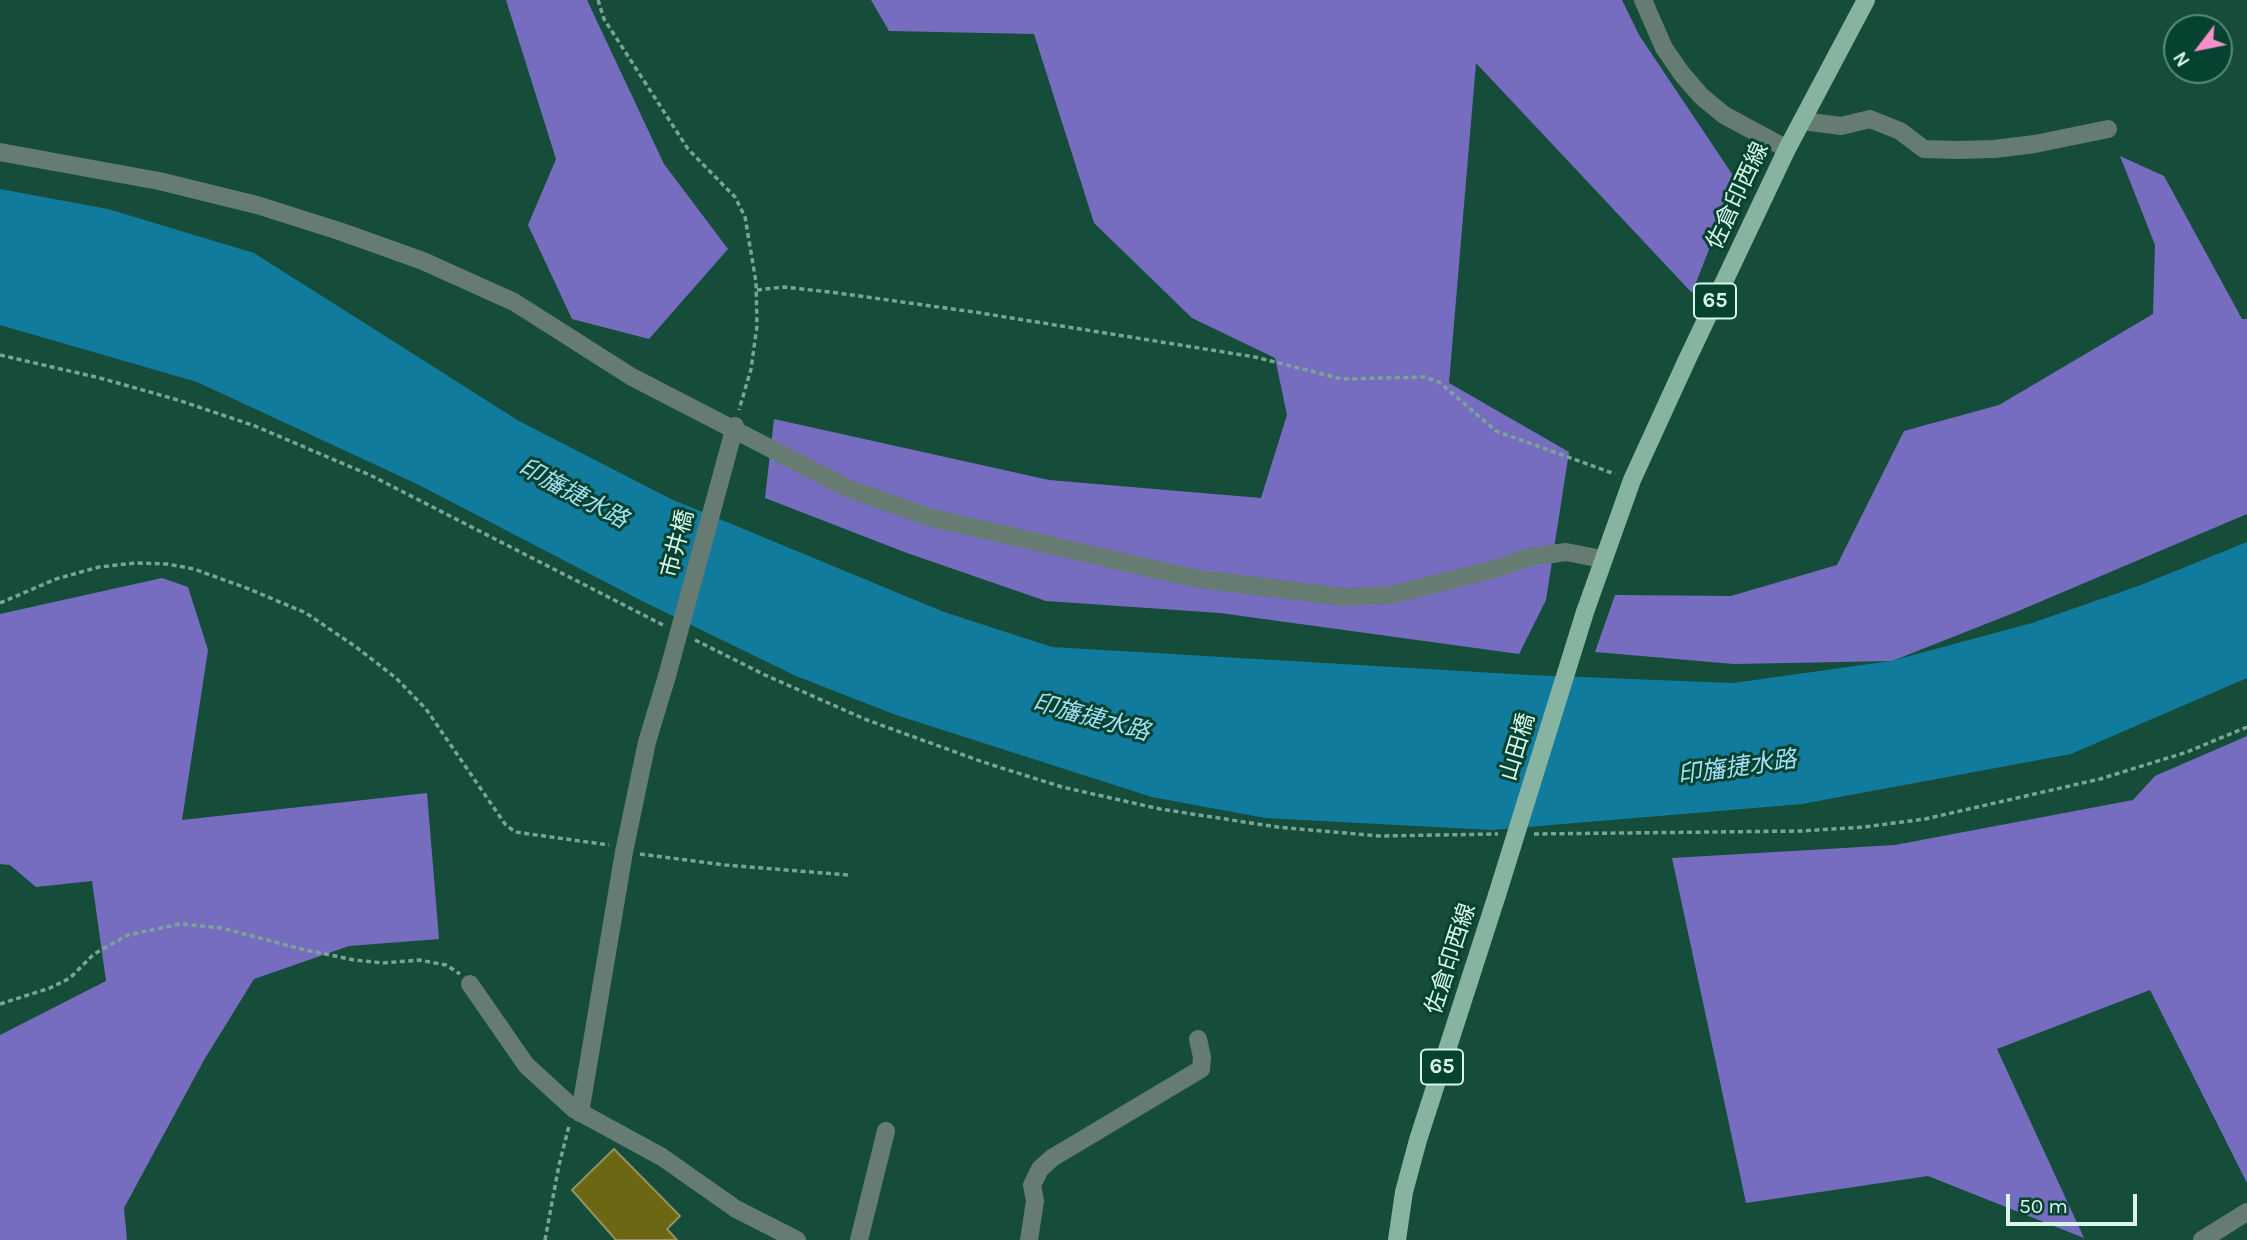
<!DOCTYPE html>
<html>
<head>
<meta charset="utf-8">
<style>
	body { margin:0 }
	#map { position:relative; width:2247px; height:1240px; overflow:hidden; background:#154d3a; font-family:Karla,sans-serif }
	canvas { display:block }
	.north { position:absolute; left:2163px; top:14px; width:70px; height:70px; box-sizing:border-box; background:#064230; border:2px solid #5a8a7a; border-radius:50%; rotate:238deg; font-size:19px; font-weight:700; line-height:28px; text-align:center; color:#d9f5e8 }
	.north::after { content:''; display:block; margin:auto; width:24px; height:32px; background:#f98fca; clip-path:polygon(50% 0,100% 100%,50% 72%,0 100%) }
	.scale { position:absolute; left:2006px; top:1194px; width:131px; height:32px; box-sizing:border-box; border:4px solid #d9f5e8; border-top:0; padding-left:9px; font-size:21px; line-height:24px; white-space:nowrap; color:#d9f5e8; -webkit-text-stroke:5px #064230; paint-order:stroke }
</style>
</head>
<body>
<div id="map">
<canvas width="2247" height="1240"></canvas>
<div class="north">N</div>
<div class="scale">50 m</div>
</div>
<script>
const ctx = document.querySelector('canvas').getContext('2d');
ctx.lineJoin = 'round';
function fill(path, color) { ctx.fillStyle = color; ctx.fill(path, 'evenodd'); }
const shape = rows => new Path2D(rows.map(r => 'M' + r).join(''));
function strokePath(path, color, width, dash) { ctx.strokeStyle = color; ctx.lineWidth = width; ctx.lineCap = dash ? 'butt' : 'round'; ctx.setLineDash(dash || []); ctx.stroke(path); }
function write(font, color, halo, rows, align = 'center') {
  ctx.font = font + ' Karla,"Noto Sans JP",sans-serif'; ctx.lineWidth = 6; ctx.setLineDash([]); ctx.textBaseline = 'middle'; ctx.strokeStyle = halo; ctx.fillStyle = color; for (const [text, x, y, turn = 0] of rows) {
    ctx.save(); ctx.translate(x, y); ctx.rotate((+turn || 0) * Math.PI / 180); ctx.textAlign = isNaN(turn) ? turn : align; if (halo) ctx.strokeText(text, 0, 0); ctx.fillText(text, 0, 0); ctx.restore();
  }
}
const forest = shape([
	[506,0,587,0,664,164,728,249,649,339,572,319,528,225,556,159],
	[871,0,1622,0,1639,35,1736,180,1692,293,1476,63,1449,383,1569,452,1546,600,1519,654,1220,613,1046,601,907,553,765,498,774,419,1049,480,1261,498,1287,415,1275,358,1192,318,1094,223,1034,34,889,31],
	[2120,156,2164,176,2242,319,2247,319,2247,514,2016,612,1892,661,1734,664,1595,652,1615,595,1731,596,1837,565,1904,431,1999,405,2153,314,2155,245],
	[162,578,188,587,208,650,182,820,427,793,439,939,349,946,254,979,204,1060,124,1208,127,1240,0,1240,0,1035,106,981,92,881,36,887,10,865,0,864,0,614],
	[2247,736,2247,1183,2150,990,1997,1049,2084,1238,1928,1176,1746,1203,1672,858,1895,845,2133,800,2155,776]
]);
const water = shape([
	[0,189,108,209,254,253,519,421,671,499,944,612,1052,647,1529,675,1733,683,1891,661,2032,623,2141,585,2247,542,2247,678,2071,754,1802,804,1492,830,1265,818,1152,797,896,715,796,676,644,602,417,484,197,382,0,325]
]);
const building = shape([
	[614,1149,680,1216,667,1229,677,1240,616,1240,572,1190,614,1149]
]);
const path = shape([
	[598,0,604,19,688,149,735,197,745,217,756,282,757,326,751,369,739,410],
	[757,290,784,287,838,293,974,312,1255,357,1342,379,1425,377,1439,382,1496,431,1615,474],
	[0,355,100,378,178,400,255,426,372,476,663,625],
	[0,603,56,579,99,567,135,563,167,564,194,569,249,589,306,613,356,647,396,678,426,709,505,824,515,832,609,845],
	[695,640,765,675,867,720,983,762,1062,787,1160,809,1277,827,1380,836,1498,834],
	[1534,834,1801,831,1864,827,1925,819,2100,779,2187,752,2247,727],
	[640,854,725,865,848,875],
	[0,1004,50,988,70,978,94,954,128,935,180,924,222,928,301,949,354,960,383,963,419,960,446,965,460,974],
	[545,1240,559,1165,569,1126]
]);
const minor = shape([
	[1803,121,1841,126,1870,119,1900,131,1924,149,1957,150,1994,149,2035,144,2108,129],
	[0,152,159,181,257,205,342,232,423,261,514,302,632,377,847,488,928,517,1193,578,1343,597,1391,595,1495,569,1530,557,1566,552,1602,559],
	[470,984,526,1065,574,1109,662,1157,736,1209,797,1240],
	[580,1113,624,852,647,742,667,676],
	[859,1240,886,1131],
	[1029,1240,1035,1201,1032,1185,1040,1169,1052,1158,1201,1069,1202,1057,1198,1039],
	[2202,1240,2247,1212]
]);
const tertiary = shape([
	[1643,0,1664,48,1682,74,1701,96,1724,115,1787,149]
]);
const primary = shape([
	[1585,612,1632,480,1686,362,1787,149,1866,0],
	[1397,1240,1404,1192,1418,1140,1497,895]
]);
const minorBridge = shape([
	[667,676,735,426]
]);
const primaryBridge = shape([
	[1497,895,1585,612]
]);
const shields = [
	[1715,301,42],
	[1442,1067,42]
];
const shieldNames = [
	["65",1715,301],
	["65",1442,1067]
];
const streetNames = [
	["佐倉印西線",1738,196,-65],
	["市井橋",678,544,-75],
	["山田橋",1518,747,-73],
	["佐倉印西線",1451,959,-72]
];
const waterNames = [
	["印旛捷水路",573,494,28],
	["印旛捷水路",1091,718,15],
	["印旛捷水路",1737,768,-8]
];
fill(forest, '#766dc1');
fill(water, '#117b9d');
fill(building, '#6b6712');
strokePath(building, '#939262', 2);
strokePath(path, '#7ba495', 3.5, [5, 3.5]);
strokePath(minor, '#667c72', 18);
strokePath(tertiary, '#667c72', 18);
strokePath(primary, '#87b4a0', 18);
strokePath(minorBridge, '#667c72', 18);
strokePath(primaryBridge, '#87b4a0', 18);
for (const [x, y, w] of shields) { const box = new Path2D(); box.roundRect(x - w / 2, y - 17.5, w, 35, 5); ctx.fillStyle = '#064230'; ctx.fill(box); strokePath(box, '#d9f5e8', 2); }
write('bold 21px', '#d9f5e8', null, shieldNames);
write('23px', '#d9f5e8', '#064230', streetNames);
write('italic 24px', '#a8ddf3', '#064230', waterNames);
</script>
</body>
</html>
